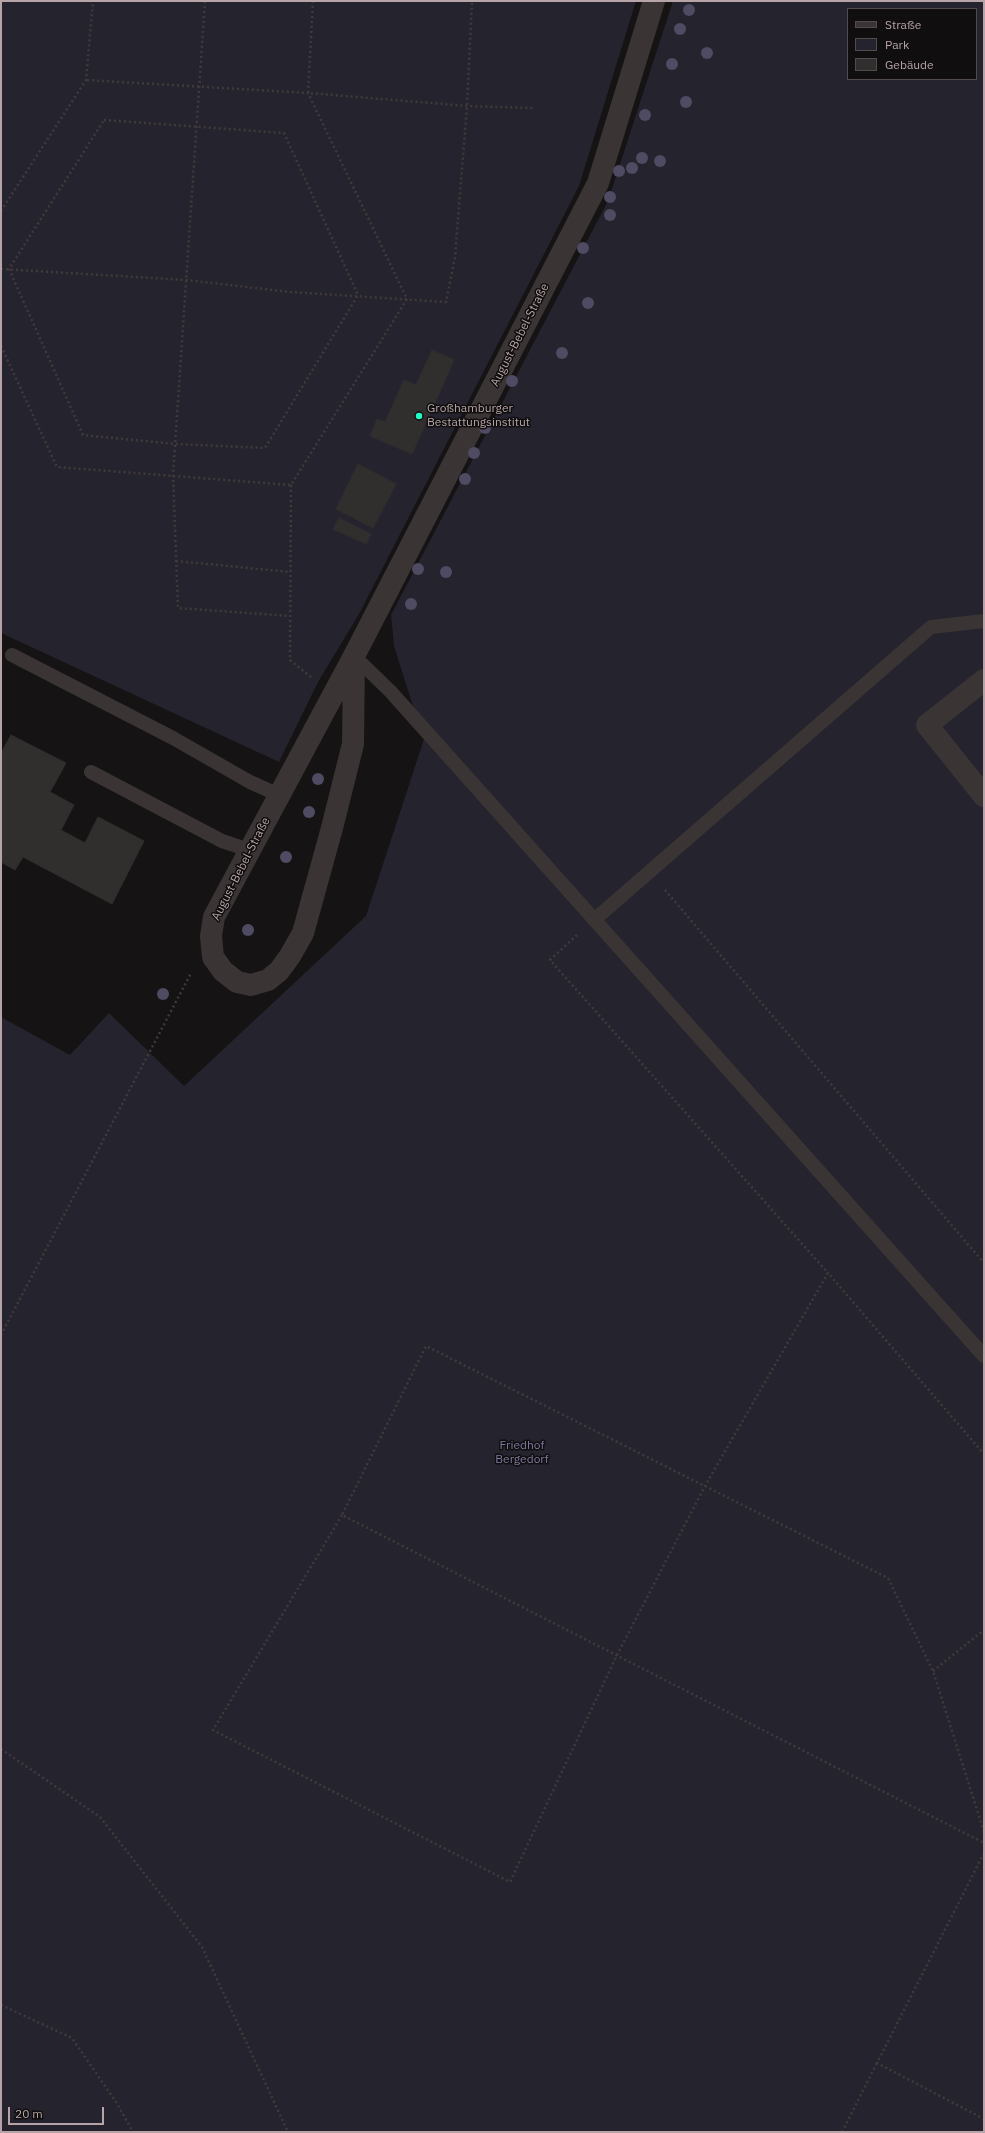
<!DOCTYPE html>
<html>
<head>
<meta charset="utf-8">
<style>
	body { margin:0 }
	#map { position:relative; width:985px; height:2133px; overflow:hidden; background:#151313; font-family:"IBM Plex Sans",sans-serif }
	canvas { display:block }
	.frame { position:absolute; inset:0; border:2px solid #b6a4a8; pointer-events:none }
	.legend { position:absolute; left:847px; top:8px; width:130px; height:72px; box-sizing:border-box; background:#100e0e; border:1px solid #524a4c; margin:0; padding:5px 7px; list-style:none; font-size:12px; color:#b6a4a8 }
	.legend li { display:flex; align-items:center; gap:8px; height:20px }
	.legend b { width:20px; border:1px solid #524a4c }
	.scale { position:absolute; left:8px; top:2107px; width:96px; height:18px; box-sizing:border-box; border:2px solid #b6a4a8; border-top:0; padding-left:5px; font-size:12px; line-height:14px; white-space:nowrap; color:#b6a4a8; -webkit-text-stroke:3px #100e0e; paint-order:stroke }
</style>
</head>
<body>
<div id="map">
<canvas width="985" height="2133"></canvas>
<div class="frame"></div>
<ul class="legend">
<li><b style="height:5px;background:#3a3434"></b>Straße</li>
<li><b style="height:11px;background:#25232d"></b>Park</li>
<li><b style="height:11px;background:#312e2e"></b>Gebäude</li>
</ul>
<div class="scale">20 m</div>
</div>
<script>
const ctx = document.querySelector('canvas').getContext('2d');
ctx.lineJoin = 'round';
function fill(path, color) { ctx.fillStyle = color; ctx.fill(path, 'evenodd'); }
const shape = rows => new Path2D(rows.map(r => 'M' + r).join(''));
function strokePath(path, color, width, dash) { ctx.strokeStyle = color; ctx.lineWidth = width; ctx.lineCap = dash ? 'butt' : 'round'; ctx.setLineDash(dash || []); ctx.stroke(path); }
function write(font, color, halo, rows, align = 'center') {
  ctx.font = font + ' "IBM Plex Sans",sans-serif'; ctx.lineWidth = 3; ctx.setLineDash([]); ctx.textBaseline = 'middle'; ctx.strokeStyle = halo; ctx.fillStyle = color; for (const [text, x, y, turn = 0] of rows) {
    ctx.save(); ctx.translate(x, y); ctx.rotate((+turn || 0) * Math.PI / 180); ctx.textAlign = isNaN(turn) ? turn : align; if (halo) ctx.strokeText(text, 0, 0); ctx.fillText(text, 0, 0); ctx.restore();
  }
}
const green = shape([
	[1,1,636,1,579,186,359,614,318,682,279,762,1,633],
	[673,1,984,1,984,2132,1,2132,1,1017,70,1055,109,1013,184,1086,366,916,426,733,412,703,394,646,391,615,608,201],
	[848,9,976,9,976,79,848,79]
]);
const building = shape([
	[432,350,454,360,412,454,370,436,377,419,385,422,404,380,416,385,432,350],
	[358,464,396,484,373,528,336,509,358,464],
	[339,518,371,534,366,544,333,529,339,518],
	[11,735,66,763,50,792,74,805,61,830,85,843,98,817,144,841,112,904,23,857,15,870,1,862,1,753,11,735]
]);
const path = shape([
	[205,1,173,475,178,608,290,616],
	[313,1,308,93,467,106,533,108],
	[104,120,284,133,358,295,265,448,175,444,83,435,9,269,104,120],
	[1,211,86,80,93,1],
	[1,269,186,280,290,292,446,302,455,257,467,106,472,1],
	[1,346,57,467,291,485,407,299,308,93,86,80],
	[291,485,290,660,312,678],
	[176,561,290,572],
	[665,890,984,1263],
	[577,935,550,960,828,1273],
	[1,1335,191,973],
	[342,1515,213,1730,510,1882,617,1655,705,1486,828,1273,984,1454],
	[933,1671,984,1630],
	[1,1749,100,1817,202,1947,288,2132],
	[984,1832,933,1671,888,1578,426,1346,342,1515,984,1843],
	[984,1853,877,2063,984,2119],
	[1,2005,72,2038,116,2102,133,2132],
	[842,2132,877,2063]
]);
const lane = shape([
	[12,655,173,738,250,782,279,795],
	[354,656,391,692,984,1356],
	[91,772,222,841,249,850],
	[594,920,931,627,984,621]
]);
const street = shape([
	[354,656,353,744,332,828,303,933,290,956,279,971,268,980,251,985,237,982,223,971,213,957,211,936,214,917,354,656,598,183,654,1],
	[984,680,927,725,984,796]
]);
const trees = [
	[689,10],
	[680,29],
	[707,53],
	[672,64],
	[686,102],
	[645,115],
	[642,158],
	[660,161],
	[632,168],
	[619,171],
	[610,197],
	[610,215],
	[583,248],
	[588,303],
	[562,353],
	[512,381],
	[485,428],
	[474,453],
	[465,479],
	[418,569],
	[446,572],
	[411,604],
	[318,779],
	[309,812],
	[286,857],
	[248,930],
	[163,994]
];
const markers = [
	[419,416,4,"#22fec3"]
];
const streetNames = [
	["August-Bebel-Straße",520,335,-63],
	["August-Bebel-Straße",241,869,-63]
];
const poiNames = [
	["Großhamburger",427,409],
	["Bestattungsinstitut",427,423]
];
const parkNames = [
	["Friedhof",522,1446],
	["Bergedorf",522,1460]
];
fill(green, '#25232d');
fill(building, '#312e2e');
strokePath(building, '#312d2d', 1);
strokePath(path, '#413a3b', 2.5, [2, 3]);
strokePath(lane, '#3a3434', 14);
strokePath(street, '#3a3434', 22);
ctx.fillStyle = '#4f4b62';
for (const [x, y] of trees) { ctx.beginPath(); ctx.arc(x, y, 6, 0, 2 * Math.PI); ctx.fill(); }
for (const [x, y, r, color] of markers) { const dot = new Path2D(); dot.arc(x, y, r, 0, 2 * Math.PI); ctx.fillStyle = color; ctx.fill(dot); strokePath(dot, '#100e0e', 1.5); }
write('12px', '#b6a4a8', '#100e0e', streetNames);
write('12px', '#b6a4a8', '#100e0e', poiNames, 'left');
write('12px', '#7f79a3', '#100e0e', parkNames);
</script>
</body>
</html>
